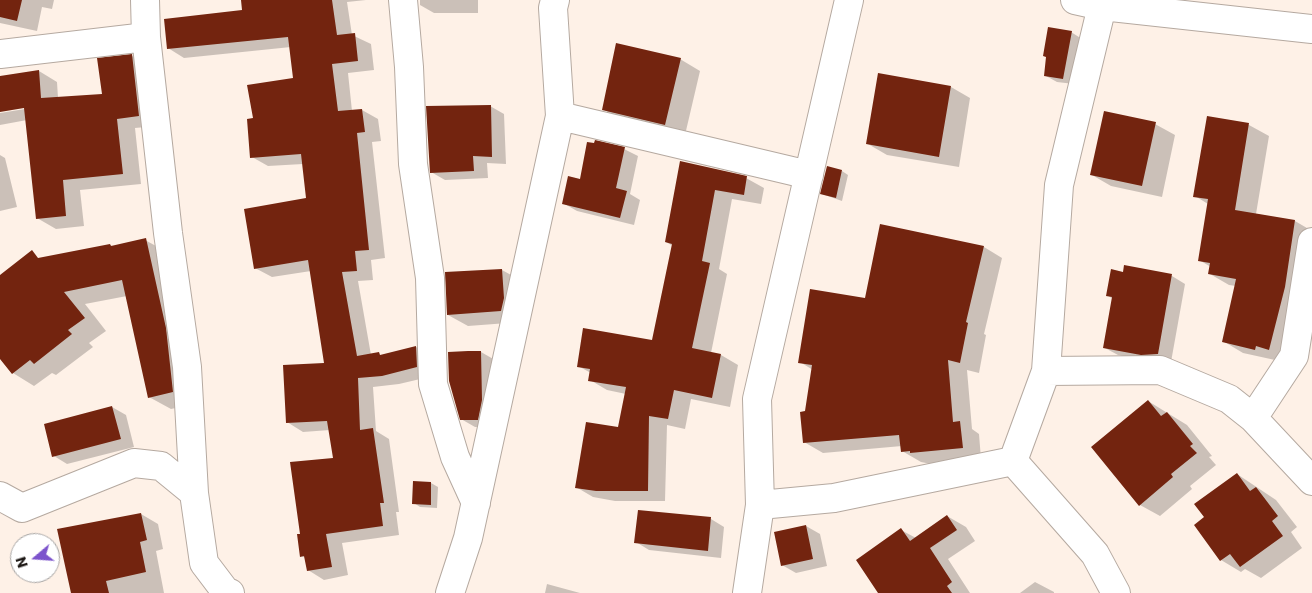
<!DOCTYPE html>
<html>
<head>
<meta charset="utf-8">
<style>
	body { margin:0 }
	#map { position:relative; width:1312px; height:593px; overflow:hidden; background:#fef1e7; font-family:Poppins,sans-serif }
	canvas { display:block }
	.north { position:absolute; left:10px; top:533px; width:50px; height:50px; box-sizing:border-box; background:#fff; border:1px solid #a5a3a2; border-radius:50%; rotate:252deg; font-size:14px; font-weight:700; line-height:20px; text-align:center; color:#1e1916 }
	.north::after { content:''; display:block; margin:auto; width:18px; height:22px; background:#7c53cc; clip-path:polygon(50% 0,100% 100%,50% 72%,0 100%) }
</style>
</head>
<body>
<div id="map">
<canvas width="1312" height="593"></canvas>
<div class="north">N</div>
</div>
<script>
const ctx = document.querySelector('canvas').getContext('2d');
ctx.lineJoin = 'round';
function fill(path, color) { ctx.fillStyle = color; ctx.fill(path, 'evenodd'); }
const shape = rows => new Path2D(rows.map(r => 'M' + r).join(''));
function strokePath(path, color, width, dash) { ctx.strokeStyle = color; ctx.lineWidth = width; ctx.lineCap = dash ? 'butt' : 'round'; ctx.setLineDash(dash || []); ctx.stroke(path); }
const shadow = shape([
	[0,0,54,0,52,9,42,7,37,31,0,23],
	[243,0,366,0,347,2,352,35,371,44,374,70,348,73,352,111,362,110,378,119,381,141,372,142,385,258,371,260,373,280,358,281,371,355,382,355,416,347,432,356,433,376,399,384,373,387,376,431,389,439,399,512,396,512,399,535,342,543,348,575,324,580,308,570,306,558,301,556,301,535,334,459,330,430,303,432,287,422,326,364,311,271,272,277,255,268,307,199,303,164,268,166,252,157,254,119,294,79,291,47,184,58,168,48,243,11],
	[420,0,478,0,478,13,434,13,420,5],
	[1071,32,1082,39,1074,84,1057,82,1046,76],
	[132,56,150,66,157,126,135,128,141,184,80,190,84,226,56,229,37,218,27,120,0,125,0,113,31,108,30,106,0,111,0,77,39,71,57,82,58,98,103,95],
	[680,59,700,71,685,135,623,121,603,109],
	[951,87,970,98,959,167,887,155,868,144],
	[490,106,504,114,506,164,487,163,488,178,445,180,431,172],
	[1208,118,1249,125,1269,136,1256,214,1295,221,1312,231,1289,360,1276,357,1275,360,1243,353,1223,341,1236,286,1229,285,1210,274,1211,267,1199,260,1208,204,1195,196],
	[1155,124,1175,135,1162,197,1111,186,1092,175],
	[624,149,638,156,630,194,640,200,634,225,577,211,563,203,581,180],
	[0,155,5,158,17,207,0,211],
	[681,163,746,178,764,188,761,204,732,199,719,269,727,274,711,353,721,355,738,365,730,407,691,399,685,429,667,425,665,501,615,501,593,497,576,487,619,429,626,394,607,390,590,380,591,373,578,366,653,341,673,246,666,242],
	[842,171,848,175,842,201,822,194],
	[145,240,167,252,194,404,171,409,149,397,127,296,85,304,106,331,89,343,93,347,56,375,52,373,34,386,13,373,0,357,0,277,110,245,114,247],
	[984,247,1002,258,984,334,986,335,979,373,967,370,972,429,979,434,981,459,931,464,921,462,902,451,902,446,823,453,804,442,813,370,800,362,866,299],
	[502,270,522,281,521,322,468,326,448,315],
	[1124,273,1172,276,1185,284,1171,362,1155,362,1118,355,1105,348,1113,299,1107,295],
	[481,352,495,360,491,427,475,427,461,419,449,354],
	[1148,401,1187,425,1212,456,1209,457,1216,465,1190,486,1192,489,1160,516,1140,505],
	[112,407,126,415,134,447,67,464,54,456],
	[1237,474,1276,500,1297,527,1291,532,1302,548,1261,578,1245,569,1241,572,1221,560,1196,525,1206,517],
	[415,483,431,483,438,487,437,508,420,507,414,503],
	[141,514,158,524,163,549,156,551,164,593,72,593],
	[947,516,966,527,975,541,948,559,970,593,880,593,901,530,916,538],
	[711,519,724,527,721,558,649,550,636,542],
	[806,526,820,534,827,566,796,573,782,565],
	[1035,582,1054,592,1054,593,1020,593],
	[547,584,580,593,545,593]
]);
const building = shape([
	[0,0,22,0,17,21,0,17],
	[241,0,332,0,337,35,355,33,358,61,332,64,338,111,362,109,365,132,357,133,369,250,355,251,357,271,342,272,357,356,379,352,380,355,416,346,417,367,382,376,358,378,360,430,373,428,384,503,380,503,383,526,326,534,332,567,307,571,304,556,300,557,297,534,300,534,290,462,333,458,327,421,286,423,283,365,324,363,308,260,254,269,244,209,306,198,301,154,250,158,247,119,253,118,247,85,293,78,288,37,167,49,164,19,242,10],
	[1048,27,1072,31,1063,79,1044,76,1046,57,1043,56],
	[616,43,681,58,665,125,602,110],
	[132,54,139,116,117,119,123,174,63,180,66,216,36,219,24,108,0,112,0,76,39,70,41,98,102,94,97,58],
	[878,73,951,86,939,157,866,144],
	[491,105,492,157,473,156,474,171,430,173,426,106],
	[1104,111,1156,122,1142,186,1090,175],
	[1207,116,1249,123,1235,210,1295,220,1285,287,1269,350,1256,346,1255,350,1222,342,1236,279,1208,274,1210,263,1198,261,1208,199,1193,197],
	[595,140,625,147,616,188,627,191,620,218,562,204,568,176,580,179,587,142,594,143],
	[680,161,747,176,744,195,715,190,702,261,710,263,692,348,721,354,712,398,674,390,668,419,649,416,648,491,596,491,575,488,586,422,618,427,626,387,588,381,590,369,577,367,583,328,652,340,672,244,665,242],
	[827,166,842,170,836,198,820,194],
	[880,224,984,246,966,322,968,323,960,363,948,360,953,422,960,421,963,448,910,453,910,451,901,452,899,435,803,443,800,412,805,411,812,365,798,363,810,289,865,298],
	[146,238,166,328,173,392,148,398,122,280,64,292,85,318,68,330,72,334,34,364,30,360,12,374,0,359,0,275,32,250,38,258,110,244,111,246],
	[1124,265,1172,274,1158,354,1141,355,1103,348,1112,297,1106,296,1111,269,1123,272],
	[502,269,504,298,501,311,447,315,445,272],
	[468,351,481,351,482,400,478,420,460,420,449,381,448,352],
	[1148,400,1161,416,1167,412,1193,444,1190,446,1197,453,1171,474,1173,477,1139,506,1091,447],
	[112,406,121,439,52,457,44,424],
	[1237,473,1250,491,1256,487,1278,516,1272,521,1283,536,1240,567,1230,554,1220,561,1194,525,1204,517,1194,504],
	[413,481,431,482,431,505,412,504],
	[638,510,711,517,708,551,634,543],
	[141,513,147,540,140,542,146,572,106,581,109,593,71,593,57,529],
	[947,515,957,530,930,548,952,582,947,586,952,593,878,593,856,560,901,528,910,541],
	[806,525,813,559,781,566,774,532]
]);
const street = shape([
	[145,0,146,37,168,233,187,367,194,493],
	[403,0,409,67,413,164,430,278,433,384,455,457,476,503],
	[1075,0,1102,6,1312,29],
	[0,54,146,37],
	[560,116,809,175],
	[1046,371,1160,370,1229,399,1253,418,1312,481],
	[1253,418,1294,356,1312,242],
	[1013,461,1095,554,1116,593],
	[0,496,22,508,134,463,161,466,194,493,204,563,226,592,230,593],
	[760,505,834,498,1013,461,1046,371,1059,185,1102,6],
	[450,593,468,538,560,116,553,8,555,0],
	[747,593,760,505,757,399,849,0]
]);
fill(shadow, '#0003');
fill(building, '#73240f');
strokePath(street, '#b5a9a0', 30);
strokePath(street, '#fff', 28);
</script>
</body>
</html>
